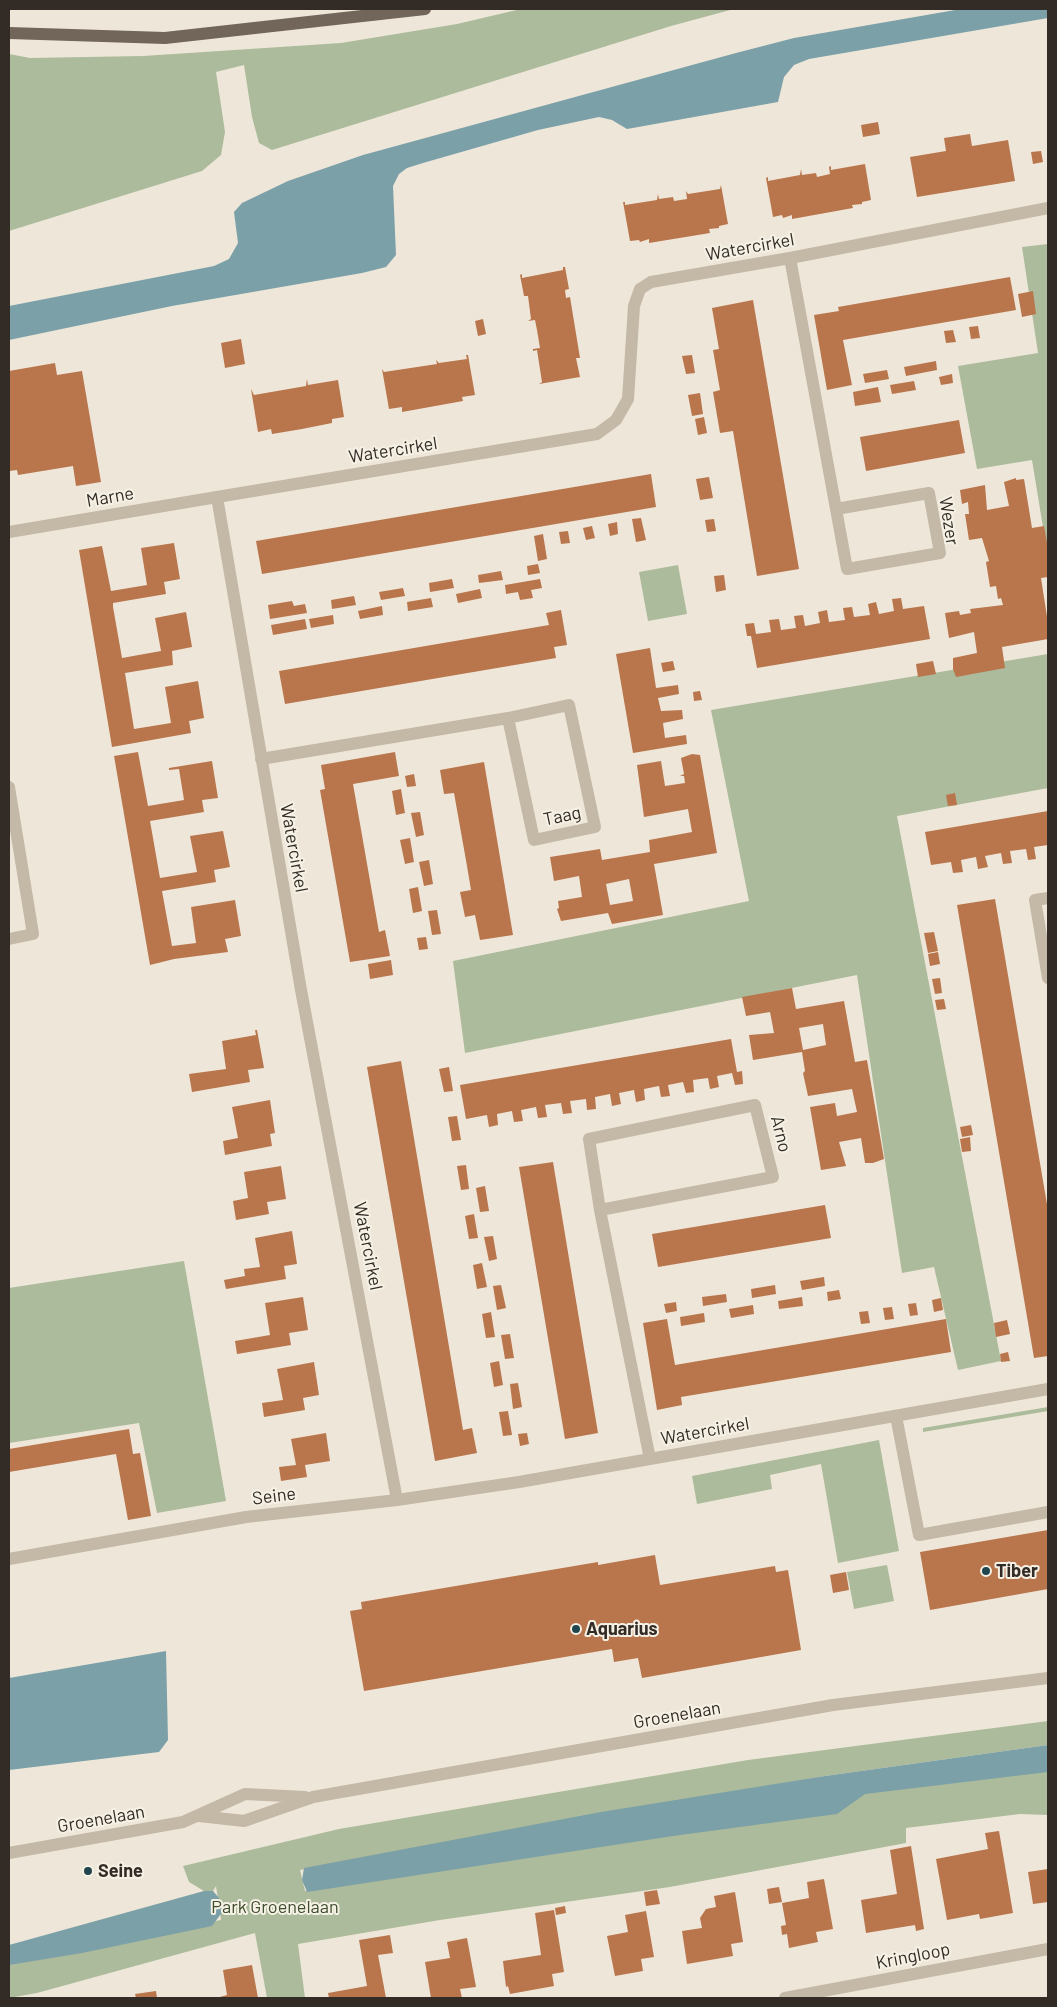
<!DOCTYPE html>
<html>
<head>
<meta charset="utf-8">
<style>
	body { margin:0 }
	#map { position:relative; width:1057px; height:2007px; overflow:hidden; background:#eee7d9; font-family:Barlow,sans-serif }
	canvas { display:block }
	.frame { position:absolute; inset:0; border:10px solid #322b26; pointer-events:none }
</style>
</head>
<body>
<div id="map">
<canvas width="1057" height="2007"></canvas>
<div class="frame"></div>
</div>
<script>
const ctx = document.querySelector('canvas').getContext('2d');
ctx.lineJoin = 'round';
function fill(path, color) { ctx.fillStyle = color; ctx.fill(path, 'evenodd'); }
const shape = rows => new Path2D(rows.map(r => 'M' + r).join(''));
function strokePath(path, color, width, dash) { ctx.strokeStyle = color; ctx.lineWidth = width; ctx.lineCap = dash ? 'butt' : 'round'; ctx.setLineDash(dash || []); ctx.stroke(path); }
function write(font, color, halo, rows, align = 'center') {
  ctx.font = font + ' Barlow,sans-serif'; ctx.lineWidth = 4; ctx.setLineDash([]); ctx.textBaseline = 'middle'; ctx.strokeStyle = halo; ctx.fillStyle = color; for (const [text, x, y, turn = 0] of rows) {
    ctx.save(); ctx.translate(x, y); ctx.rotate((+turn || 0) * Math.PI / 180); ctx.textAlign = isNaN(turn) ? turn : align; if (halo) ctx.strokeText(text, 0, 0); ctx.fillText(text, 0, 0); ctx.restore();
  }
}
const green = shape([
	[521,9,734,9,671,26,272,150,259,143,252,117,244,65,216,72,225,132,221,155,202,171,9,231,9,54,30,58,143,56,341,43,457,24],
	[1048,244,1048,558,1032,460,977,469,958,366,1038,353,1022,247],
	[678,565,687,614,648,621,639,572],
	[1048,654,1048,788,897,816,1001,1361,958,1370,934,1267,902,1273,857,975,465,1053,453,961,749,901,711,710],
	[184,1261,226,1501,157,1513,139,1423,9,1443,9,1288],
	[1048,1407,1048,1411,923,1432,923,1428],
	[879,1440,899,1551,838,1563,821,1464,770,1475,772,1489,697,1504,692,1476],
	[887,1565,894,1601,854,1609,847,1572],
	[1048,1721,1048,1745,825,1776,300,1870,305,1891,500,1859,866,1791,1048,1768,1048,1815,1020,1814,906,1828,906,1843,670,1887,440,1920,298,1944,305,1998,267,1998,255,1933,37,1993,9,1998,9,1962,221,1920,216,1886,213,1891,204,1891,189,1882,183,1866,339,1829,748,1760]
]);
const water = shape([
	[961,9,1048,9,1048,18,809,59,794,65,784,77,778,102,627,129,612,120,599,117,538,130,423,163,407,168,399,174,393,186,396,255,386,267,362,273,172,306,9,340,9,306,214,266,229,259,238,243,234,212,242,203,288,181,363,155,736,53,794,38],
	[166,1651,168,1740,159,1752,9,1770,9,1678],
	[1048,1745,1048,1772,865,1794,837,1814,673,1836,307,1892,302,1880,304,1868,601,1812,825,1776],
	[204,1891,213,1891,219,1898,223,1911,212,1926,82,1953,9,1965,9,1945]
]);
const building = shape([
	[878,122,880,134,863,137,861,125],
	[970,134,972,146,1008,140,1015,181,917,197,910,157,946,151,944,138],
	[1041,151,1043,162,1033,164,1031,152],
	[865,164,871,200,862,202,862,204,852,205,853,208,792,219,792,215,783,218,782,215,773,217,766,178,768,177,768,181,800,175,801,169,802,175,816,173,817,177,830,174,829,167,831,166,831,170],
	[721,185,728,224,719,226,719,228,709,229,710,233,649,243,649,239,640,242,639,240,630,241,623,202,625,202,625,205,657,200,658,194,659,199,673,197,674,201,687,199,686,191,688,194,720,189],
	[563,267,565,267,569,289,565,290,566,298,570,297,580,358,576,358,580,377,539,384,542,382,537,350,533,351,533,349,540,348,537,330,535,320,528,321,531,319,528,296,524,296,520,275,522,274,522,278,563,270],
	[1010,277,1016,310,843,340,852,385,827,390,814,315,839,311,838,307],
	[1033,291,1036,314,1022,317,1018,294],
	[753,300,799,569,757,576,733,431,720,433,713,392,720,390,713,350,719,349,712,308],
	[483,319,486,334,478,336,475,321],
	[978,326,980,338,971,339,969,327],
	[953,330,956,342,946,343,944,331],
	[241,339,245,364,225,368,221,343],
	[466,355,468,355,475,395,462,397,463,401,402,412,402,407,389,409,382,369,384,372,437,364,436,360,439,363,467,359],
	[692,355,695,373,686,374,682,356],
	[936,361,937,370,906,376,904,367],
	[55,363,57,375,82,371,101,482,76,486,73,466,18,475,17,470,9,471,9,371],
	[887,370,889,379,865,383,863,374],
	[952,374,953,383,941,385,939,377],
	[307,379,308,385,338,380,344,417,332,419,332,423,302,429,272,434,271,429,258,432,251,389,254,395,306,386],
	[914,381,916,390,892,394,890,385],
	[878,387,881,402,855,406,853,392],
	[700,393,703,414,692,416,688,395],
	[704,417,707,433,698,435,695,419],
	[959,420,965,453,866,471,860,437],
	[651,474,656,507,262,574,256,541],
	[709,477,713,498,700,500,696,479],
	[1016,478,1016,480,1024,479,1032,528,1044,526,1048,548,1048,577,1041,578,1048,623,1048,639,1002,647,1005,668,956,677,953,669,953,658,977,653,974,632,949,638,945,613,959,611,960,615,971,613,970,609,1003,605,1001,598,998,599,996,586,990,587,986,562,989,561,982,538,969,540,965,514,969,514,968,502,962,504,960,490,985,485,987,510,1009,506,1004,482],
	[641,518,646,540,636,542,632,519],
	[714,519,716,531,707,532,705,520],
	[617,522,618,534,610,536,608,524],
	[592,526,595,538,586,540,583,528],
	[568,531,570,543,561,544,559,532],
	[543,534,547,559,538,561,534,536],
	[174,543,180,579,164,582,166,594,113,603,113,607,122,658,161,651,155,618,186,612,192,647,172,651,173,665,125,673,134,729,171,723,165,687,198,681,204,718,189,721,191,733,112,747,79,550,102,546,111,591,147,585,141,548],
	[538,564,540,573,528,575,527,566],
	[501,571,503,580,479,583,478,575],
	[724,575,726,590,716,592,714,576],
	[452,579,454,588,430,592,429,583],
	[540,579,542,588,531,590,533,598,520,600,518,592,506,594,505,585],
	[403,588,405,596,381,600,379,592],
	[480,589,482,598,458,603,456,594],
	[354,596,356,605,332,609,331,600],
	[431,598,433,607,408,611,407,602],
	[901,598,903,609,924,606,930,639,757,668,751,636,747,636,745,624,754,623,756,634,771,632,769,620,779,619,781,630,796,628,794,616,803,615,805,626,820,623,818,612,827,610,829,622,845,620,843,608,852,607,854,617,870,615,868,604,876,602,879,614,894,611,892,599],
	[292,601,294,606,305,604,307,613,270,619,268,605],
	[382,606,383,615,360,619,358,611],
	[561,610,567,645,554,647,556,658,285,704,279,671,549,625,546,613],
	[333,615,334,624,311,628,309,619],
	[305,619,307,629,273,635,271,625],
	[650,648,656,688,678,685,679,694,658,698,661,711,682,710,683,719,663,723,665,738,686,735,687,744,633,753,616,654],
	[673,661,675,670,663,672,661,663],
	[933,661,936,674,918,677,916,664],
	[700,691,702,700,694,701,693,692],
	[138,752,148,806,184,800,179,769,169,770,169,768,212,761,218,798,202,800,204,812,150,821,160,878,197,872,190,836,223,831,230,867,214,870,216,882,162,891,172,946,196,943,191,907,235,900,241,936,225,939,228,952,174,959,150,965,114,756],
	[395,752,399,776,353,784,379,932,385,930,390,956,350,962,320,790,325,789,321,765],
	[692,754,700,755,717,853,654,864,663,915,612,924,608,913,561,921,557,909,559,908,558,901,582,897,579,876,554,881,550,857,600,849,602,860,650,852,649,840,692,832,688,809,644,817,637,765,661,761,665,786,685,783,684,776,680,776,684,774,681,758],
	[629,879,633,901,610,905,606,884],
	[484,762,513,935,480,940,475,915,465,917,460,892,471,890,467,866,454,793,444,794,440,770],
	[414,774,416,786,407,787,405,776],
	[401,789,405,813,396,815,392,791],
	[955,793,957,805,948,806,946,795],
	[1048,811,1048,845,1034,847,1036,859,1028,860,1026,849,1010,851,1012,863,1003,864,1001,853,985,856,988,867,978,869,976,857,961,860,963,872,953,873,951,862,931,865,925,832],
	[420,812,424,835,416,837,411,813],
	[410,838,414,862,405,864,400,840],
	[429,860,433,884,424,886,419,862],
	[418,887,422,911,413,913,409,889],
	[995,899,1048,1210,1048,1356,1034,1358,957,905],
	[437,910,441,934,432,935,428,911],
	[934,932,938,951,928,953,924,933],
	[426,937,428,949,419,950,417,938],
	[938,952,940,964,930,966,928,954],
	[391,960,393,975,370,979,368,964],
	[940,978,942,993,935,994,932,979],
	[792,988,796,1009,844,1001,855,1062,867,1060,884,1159,873,1163,865,1163,861,1138,839,1142,846,1166,821,1170,810,1107,835,1103,837,1116,857,1112,852,1089,808,1096,803,1073,805,1071,802,1052,753,1060,749,1035,774,1033,770,1012,746,1016,742,997],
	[823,1024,826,1045,803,1050,799,1028],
	[944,999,946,1009,937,1010,935,1000],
	[255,1030,257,1030,264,1068,248,1070,250,1082,192,1092,189,1074,226,1069,222,1041,256,1035],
	[731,1039,737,1072,742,1071,743,1084,735,1085,732,1073,717,1076,719,1087,710,1089,708,1078,693,1080,694,1092,686,1093,683,1082,668,1085,670,1096,661,1097,659,1086,644,1089,645,1100,636,1102,634,1090,619,1093,621,1104,612,1106,610,1094,595,1097,596,1109,587,1110,586,1099,570,1101,572,1113,563,1114,561,1103,545,1105,547,1117,538,1118,536,1107,521,1110,523,1121,514,1122,512,1111,497,1114,498,1125,489,1127,487,1115,466,1119,460,1085],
	[401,1061,463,1430,472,1428,477,1453,435,1461,367,1067],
	[449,1067,453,1091,444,1092,439,1069],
	[270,1100,275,1133,270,1134,272,1146,225,1155,223,1141,238,1138,232,1107],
	[457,1116,461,1140,452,1141,448,1117],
	[971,1125,973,1135,962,1137,960,1127],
	[970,1137,971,1151,962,1152,960,1139],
	[553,1162,598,1433,565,1439,519,1167],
	[466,1165,469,1189,461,1190,457,1166],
	[281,1166,286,1199,267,1202,269,1214,236,1220,233,1201,248,1198,244,1172],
	[485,1186,489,1211,480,1212,476,1188],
	[825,1205,831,1238,658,1267,652,1234],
	[474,1214,478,1238,469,1239,465,1216],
	[292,1231,297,1264,284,1266,286,1279,226,1289,224,1280,245,1276,244,1269,260,1267,255,1238],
	[493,1236,497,1259,489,1261,484,1237],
	[482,1263,487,1287,477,1289,473,1265],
	[824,1277,825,1286,802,1290,800,1281],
	[501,1285,506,1308,497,1310,493,1286],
	[775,1285,776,1294,752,1298,751,1289],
	[839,1290,841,1299,828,1301,827,1292],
	[726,1294,727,1302,703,1306,702,1297],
	[303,1297,308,1330,289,1333,291,1345,237,1354,235,1341,270,1335,265,1303],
	[802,1297,803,1306,779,1309,778,1301],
	[941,1298,943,1310,934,1312,932,1300],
	[676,1302,677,1311,666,1313,664,1304],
	[916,1303,918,1315,910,1316,908,1304],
	[753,1305,754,1314,731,1318,729,1309],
	[892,1307,894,1319,885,1320,883,1308],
	[868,1311,870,1323,861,1324,859,1312],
	[491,1312,495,1337,486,1338,482,1314],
	[704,1313,705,1322,681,1326,680,1317],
	[667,1319,675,1365,946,1319,951,1352,681,1397,682,1405,657,1410,643,1323],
	[1007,1320,1010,1334,996,1337,994,1323],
	[510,1334,514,1358,505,1359,501,1335],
	[1008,1352,1010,1361,1001,1362,1000,1354],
	[499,1361,503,1385,494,1387,490,1363],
	[314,1362,319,1395,303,1398,305,1410,264,1417,262,1403,283,1400,277,1369],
	[518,1383,522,1407,513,1409,510,1384],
	[508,1411,512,1435,503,1436,499,1412],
	[129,1429,133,1454,140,1453,151,1516,128,1520,116,1454,9,1472,9,1449],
	[326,1433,330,1461,305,1465,307,1477,281,1481,279,1467,296,1465,291,1439],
	[527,1433,529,1444,520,1446,518,1434],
	[1048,1530,1048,1589,930,1610,920,1552],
	[655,1555,660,1585,775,1566,776,1572,788,1570,801,1650,642,1678,638,1658,614,1662,612,1649,364,1691,350,1611,362,1609,361,1602,598,1562,598,1565],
	[846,1572,849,1590,833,1593,830,1575],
	[999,1831,1013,1913,980,1919,979,1914,947,1920,936,1859,988,1849,985,1833],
	[911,1846,924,1929,916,1931,915,1925,866,1933,861,1900,897,1894,890,1850],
	[1048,1869,1048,1902,1033,1904,1028,1872],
	[824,1879,833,1929,816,1932,818,1942,789,1948,787,1934,782,1935,781,1926,786,1925,782,1903,809,1898,807,1882],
	[779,1887,782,1902,769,1904,767,1889],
	[657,1890,660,1904,646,1906,644,1892],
	[735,1892,743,1942,731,1944,733,1956,687,1964,682,1931,702,1928,700,1918,706,1909,716,1907,714,1896],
	[565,1906,566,1913,556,1915,555,1908],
	[554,1910,564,1972,552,1974,554,1986,510,1994,508,1986,506,1987,503,1961,541,1955,535,1913],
	[646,1911,654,1957,641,1959,643,1971,615,1976,607,1936,628,1932,625,1915],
	[390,1935,393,1953,378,1955,386,1998,329,1998,328,1993,367,1986,359,1940],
	[467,1938,476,1987,460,1989,462,1998,431,1998,425,1962,450,1958,447,1942],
	[252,1965,258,1998,216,1998,227,1995,223,1970],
	[156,1991,157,1998,136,1998,135,1994]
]);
const minor = shape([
	[1048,208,790,258,651,282,640,289,634,306,628,399,616,420,597,434,217,497,301,990,397,1500,519,1482,1048,1389],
	[790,258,836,509,929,493,940,553,847,569,836,509],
	[9,532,217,497],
	[261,759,508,718,569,705,595,827,534,840,508,718],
	[9,787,33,934,9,939],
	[1048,898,1035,900,1048,978],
	[600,1210,773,1177,755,1105,589,1139,600,1210,650,1459],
	[896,1416,919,1535,1048,1512],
	[9,1559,246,1517,397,1500],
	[199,1816,244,1821,313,1797,833,1705,1048,1678],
	[9,1853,183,1822,245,1794,305,1797],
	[785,1998,1048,1949]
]);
const major = shape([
	[9,33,165,38,425,9]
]);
const markers = [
	[986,1571,5,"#21454e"],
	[576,1629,5,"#21454e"],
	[88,1871,5,"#21454e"]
];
const streetNames = [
	["Watercirkel",750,247,-10],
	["Watercirkel",393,450,-9],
	["Marne",110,497,-10],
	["Wezer",949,521,81],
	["Taag",562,816,-12],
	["Watercirkel",294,848,80],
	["Arno",781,1134,76],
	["Watercirkel",368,1246,79],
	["Watercirkel",705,1431,-10],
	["Seine",274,1496,-7],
	["Groenelaan",677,1715,-10],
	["Groenelaan",101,1819,-10],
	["Kringloop",913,1956,-11]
];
const poiNames = [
	["Tiber",996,1571],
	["Aquarius",586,1629],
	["Seine",98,1871]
];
const parkNames = [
	["Park Groenelaan",275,1907]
];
fill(green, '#acbb9b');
fill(water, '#7ba0a8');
fill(building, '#b9754c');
strokePath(minor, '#c4b8a7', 12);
strokePath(major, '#726559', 12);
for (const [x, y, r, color] of markers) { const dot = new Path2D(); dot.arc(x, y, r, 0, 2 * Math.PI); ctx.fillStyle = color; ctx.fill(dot); strokePath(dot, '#f6f1e5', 2); }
write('18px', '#322b26', '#f6f1e5', streetNames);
write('bold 18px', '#322b26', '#f6f1e5', poiNames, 'left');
write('18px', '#3d4d2d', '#f6f1e5', parkNames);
</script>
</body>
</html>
